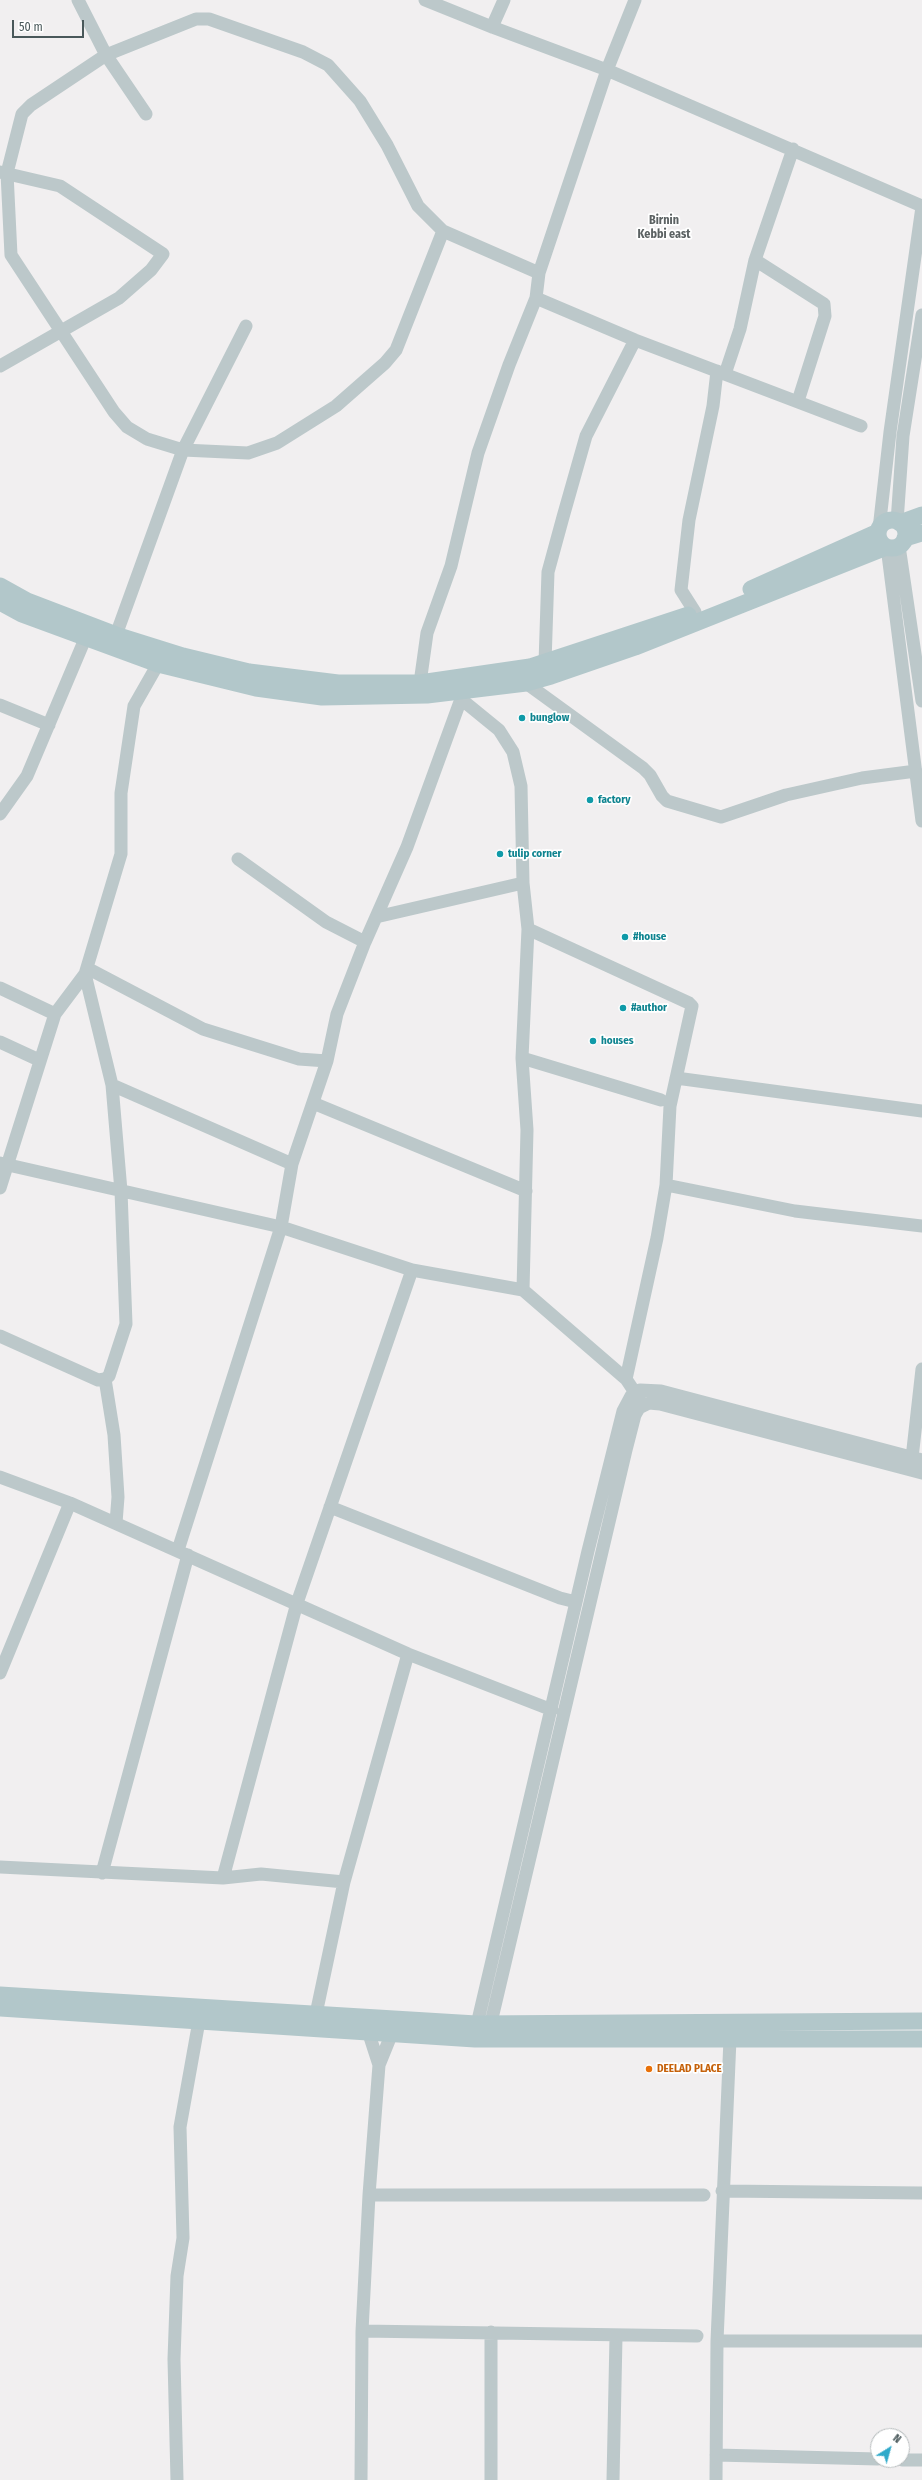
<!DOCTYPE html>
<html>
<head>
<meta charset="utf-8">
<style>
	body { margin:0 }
	#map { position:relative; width:922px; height:2480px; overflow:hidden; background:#f1eff0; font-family:"Fira Sans Condensed",sans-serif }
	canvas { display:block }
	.north { position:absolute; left:870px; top:2428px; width:40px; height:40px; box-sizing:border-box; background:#fff; border:1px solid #b6bcbd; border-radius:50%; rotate:37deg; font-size:11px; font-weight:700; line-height:16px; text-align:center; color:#49585a }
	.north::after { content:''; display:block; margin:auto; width:14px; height:18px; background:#30aaca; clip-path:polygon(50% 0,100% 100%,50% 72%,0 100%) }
	.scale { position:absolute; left:12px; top:20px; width:72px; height:18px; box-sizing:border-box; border:2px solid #49585a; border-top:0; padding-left:5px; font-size:12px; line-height:14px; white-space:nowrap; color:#49585a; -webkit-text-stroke:3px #fff; paint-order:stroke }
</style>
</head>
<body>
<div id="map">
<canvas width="922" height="2480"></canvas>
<div class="north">N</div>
<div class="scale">50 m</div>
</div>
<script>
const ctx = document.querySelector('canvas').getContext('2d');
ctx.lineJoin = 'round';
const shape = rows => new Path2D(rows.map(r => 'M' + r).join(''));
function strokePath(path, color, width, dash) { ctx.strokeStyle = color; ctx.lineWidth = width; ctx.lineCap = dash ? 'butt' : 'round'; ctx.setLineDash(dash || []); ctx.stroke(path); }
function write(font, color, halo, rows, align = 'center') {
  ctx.font = font + ' "Fira Sans Condensed",sans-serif'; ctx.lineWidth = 3.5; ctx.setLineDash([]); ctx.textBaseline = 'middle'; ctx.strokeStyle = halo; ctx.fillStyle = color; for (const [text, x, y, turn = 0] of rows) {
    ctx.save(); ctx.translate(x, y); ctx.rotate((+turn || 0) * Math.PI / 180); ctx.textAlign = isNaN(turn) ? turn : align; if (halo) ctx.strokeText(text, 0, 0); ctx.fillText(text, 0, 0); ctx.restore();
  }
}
const minor = shape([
	[78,0,106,55,146,114],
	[425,0,492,27,607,70,922,206],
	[492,27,504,0],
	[443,231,396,350,385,363,336,406,277,443,248,453,183,450,147,439,127,427,114,412,11,255,7,173,22,114,31,105,106,55,196,19,209,19,303,52,328,65,360,101,387,145,418,206,443,231,539,273],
	[755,260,824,304,825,316,798,401],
	[536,298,635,340,861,426],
	[0,366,119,298,151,270,163,254,60,186,0,172],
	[725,374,740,329,755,260,793,149],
	[897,522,903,436,922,315],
	[879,529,890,432,922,207],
	[899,546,922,701],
	[887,547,922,821],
	[695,612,681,590,689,520,713,406,717,371],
	[116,635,183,450,246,326],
	[545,663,548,572,563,517,586,436,635,340],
	[420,683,427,633,451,566,478,453,509,365,536,298,539,273,607,70,635,0],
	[526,683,643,768,650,775,662,796,667,801,721,817,786,795,862,778,916,771],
	[461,691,461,699,499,730,513,752,521,786,523,883,528,929,522,1058,527,1130,523,1290],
	[0,705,49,725],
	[0,814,27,776,85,639],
	[238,859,326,922,365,942],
	[376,917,523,883],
	[528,929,689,1003,692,1006,670,1106,666,1185,657,1238,626,1379],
	[87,968,203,1029,299,1059,327,1061],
	[0,988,55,1014],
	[0,1042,39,1060],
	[522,1058,661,1100],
	[676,1078,922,1111],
	[112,1085,292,1164],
	[313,1103,526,1191],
	[0,1163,281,1227,412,1270,523,1290,626,1379,640,1400],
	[666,1185,795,1211,922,1226],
	[0,1188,55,1014,85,974,121,854,121,793,134,706,158,664],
	[0,1336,98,1380,105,1379,109,1376,126,1324,121,1191,112,1085,85,974],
	[105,1379,114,1435,118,1497,116,1523],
	[911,1467,922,1369],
	[0,1477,70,1503,408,1654,552,1710],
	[330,1507,560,1598,576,1602],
	[178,1550,281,1227,292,1164,327,1061,337,1014,365,942,407,847,461,699],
	[0,1673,70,1503],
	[0,1867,223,1878,261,1874,344,1882],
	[102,1873,188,1555],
	[223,1878,297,1603,412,1270],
	[316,2014,344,1882,408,1654],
	[368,2031,379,2065],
	[489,2031,626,1450,635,1415,639,1408,649,1403,660,1404,922,1473],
	[475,2033,588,1551,623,1411,631,1396,640,1390,661,1391,922,1460],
	[722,2191,922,2193],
	[369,2195,704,2195],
	[362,2331,697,2336],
	[717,2341,922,2341],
	[716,2455,878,2459],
	[902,2460,922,2460],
	[177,2480,174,2359,177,2276,183,2238,180,2127,199,2021],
	[361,2480,362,2331,369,2195,379,2065,392,2033],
	[491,2480,491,2332],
	[613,2480,616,2337],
	[716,2480,717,2341,730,2039]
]);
const major = shape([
	'878 534a14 14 0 1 1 28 0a14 14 0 1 1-28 0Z',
	[900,523,922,515],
	[905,538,922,533],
	[0,586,27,601,116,635,183,656,249,672,338,683,420,683,530,667,688,615],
	[751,589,878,532],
	[0,602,22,614,158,664,256,688,322,697,427,695,526,683,551,676,635,647,886,547],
	[0,1995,476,2024,922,2021],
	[0,2008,475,2039,922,2039]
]);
const markers = [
	[522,718,4,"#0f9aa8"],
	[590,800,4,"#0f9aa8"],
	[500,854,4,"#0f9aa8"],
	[625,937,4,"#0f9aa8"],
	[623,1008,4,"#0f9aa8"],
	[593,1041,4,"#0f9aa8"],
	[649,2069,4,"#e8710a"]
];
const cultureNames = [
	["bunglow",530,718],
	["factory",598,800],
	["tulip corner",508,854],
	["#house",633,937],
	["#author",631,1008],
	["houses",601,1041]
];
const foodNames = [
	["DEELAD PLACE",657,2069]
];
const neighbourhoodNames = [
	["Birnin",664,221],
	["Kebbi east",664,235]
];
strokePath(minor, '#bcc8ca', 13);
strokePath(major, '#b2c7ca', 17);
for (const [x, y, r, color] of markers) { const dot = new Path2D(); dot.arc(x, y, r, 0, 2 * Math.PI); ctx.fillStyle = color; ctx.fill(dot); strokePath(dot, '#fff', 1.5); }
write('bold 11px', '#0d838f', '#fff', cultureNames, 'left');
write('bold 11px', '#c56008', '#fff', foodNames, 'left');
write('bold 12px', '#5c6263', '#fff', neighbourhoodNames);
</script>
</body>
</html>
